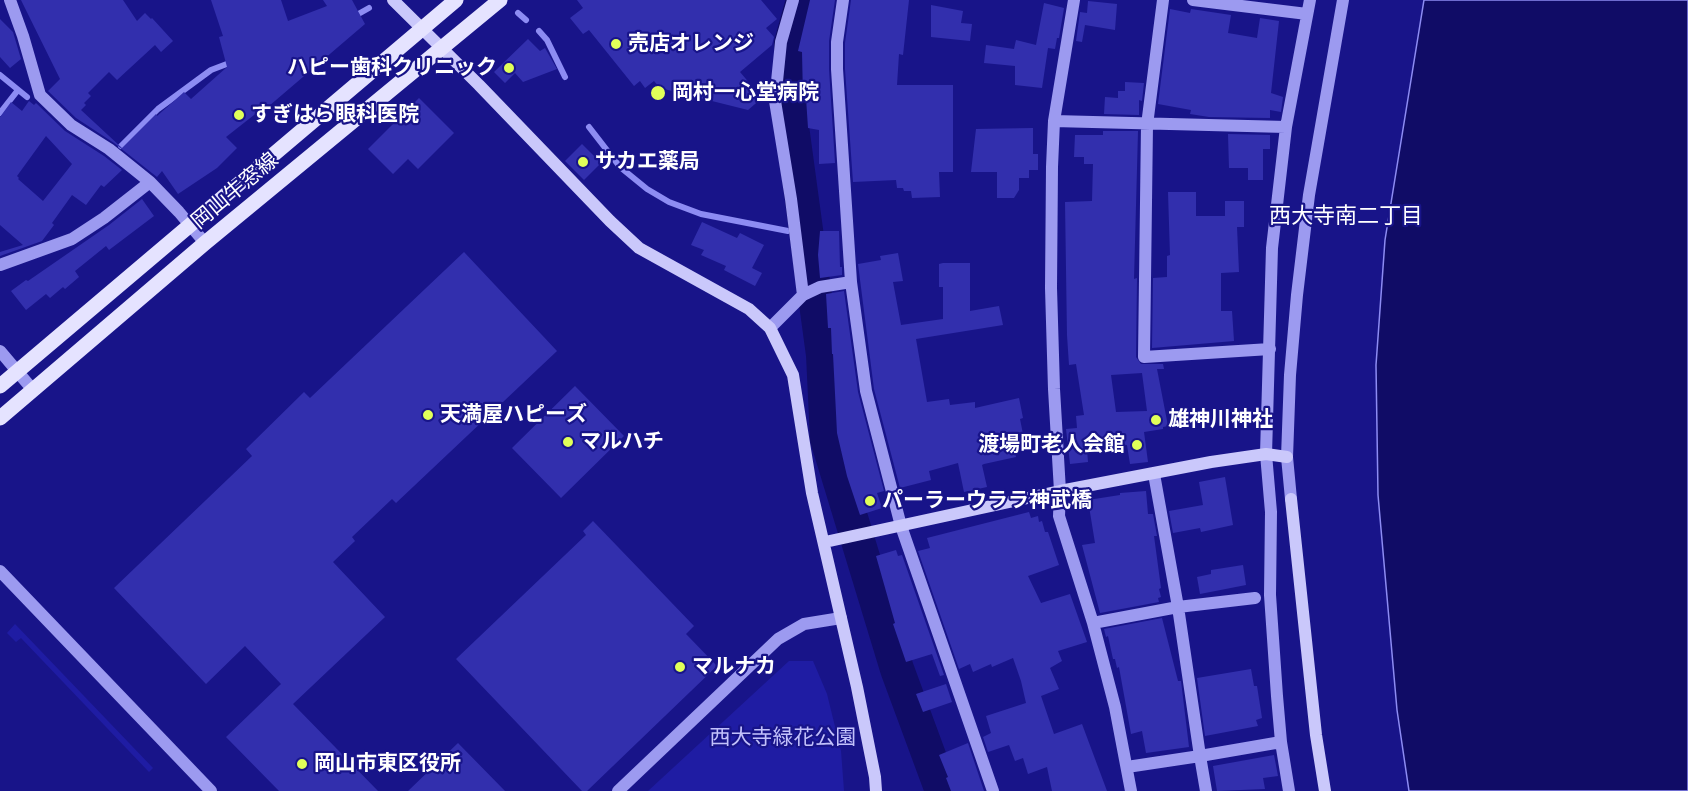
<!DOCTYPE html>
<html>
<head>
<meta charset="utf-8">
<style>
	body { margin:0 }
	canvas { display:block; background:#181489 }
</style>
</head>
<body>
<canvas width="1688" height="791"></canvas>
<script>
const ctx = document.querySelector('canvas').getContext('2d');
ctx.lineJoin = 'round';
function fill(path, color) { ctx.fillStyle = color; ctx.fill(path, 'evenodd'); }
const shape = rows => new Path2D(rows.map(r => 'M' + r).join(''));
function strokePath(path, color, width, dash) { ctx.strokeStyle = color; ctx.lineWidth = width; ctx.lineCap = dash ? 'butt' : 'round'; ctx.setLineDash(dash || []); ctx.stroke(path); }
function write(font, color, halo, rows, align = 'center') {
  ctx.font = font + ' "Alegreya Sans","Noto Sans JP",sans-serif'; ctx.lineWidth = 4.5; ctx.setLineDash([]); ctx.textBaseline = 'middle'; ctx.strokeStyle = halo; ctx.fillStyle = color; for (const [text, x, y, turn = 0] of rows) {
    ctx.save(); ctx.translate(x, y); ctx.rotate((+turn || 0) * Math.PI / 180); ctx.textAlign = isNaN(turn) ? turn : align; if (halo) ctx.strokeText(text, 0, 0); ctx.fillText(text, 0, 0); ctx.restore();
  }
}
const green = shape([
	[15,624,153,768,149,772,21,638,16,642,7,633],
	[789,661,813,661,827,694,841,751,844,791,648,791]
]);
const water = shape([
	[1424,0,1688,0,1688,791,1409,791,1397,710,1378,495,1376,365,1385,240,1424,0]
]);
const stream = shape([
	[518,13,526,20],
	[353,17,369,8],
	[539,31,547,40,565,77],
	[0,75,27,97],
	[0,113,18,90],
	[589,127,620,167,647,189,669,202,701,214,788,231],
	[121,146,158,109,211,70,232,62]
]);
const river = shape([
	[803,0,791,43,791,119,823,355,827,439,897,669,942,791]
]);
const building = shape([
	[21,0,123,0,137,21,145,13,151,19,152,18,173,41,161,52,155,45,117,80,109,72,88,93,91,96,84,103,86,105,81,110,122,148,156,114,157,116,184,92,191,99,227,67,219,37,223,36,211,0,281,0,288,21,327,6,323,0,352,0,365,24,269,106,268,104,226,137,237,148,217,168,178,194,162,171,157,177,114,143,76,118,48,91,60,79],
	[577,0,761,0,777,19,766,28,774,37,772,45,740,72,762,98,748,110,660,88,654,81,645,88,640,81,634,86,589,30,583,34,570,18,583,8],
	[810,0,835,0,829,41,829,69,835,163,819,164,819,130,808,128,806,98,803,98,802,52,798,51],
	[851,0,909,0,903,55,899,54,897,85,953,85,953,172,939,172,940,197,912,198,911,191,904,191,903,188,897,188,896,180,853,182,845,69,845,43],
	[1088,1,1117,4,1115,30,1085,25,1082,42,1076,41,1080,12,1087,13],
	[1044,3,1064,8,1059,38,1057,38,1055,49,1048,48,1042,88,1015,85,1015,66,984,63,986,45,1014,49,1016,40,1036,45],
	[931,5,963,11,961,23,972,24,970,41,931,37],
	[1170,9,1190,13,1191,9,1231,15,1228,33,1257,38,1260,18,1279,21,1271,93,1283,97,1281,112,1270,110,1270,118,1209,117,1190,114,1191,110,1158,104],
	[0,19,13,32,21,59,10,68,0,57],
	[528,39,540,51,545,48,557,69,523,82,515,73,505,83,494,72],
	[1125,82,1144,83,1142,101,1139,100,1139,115,1104,114,1105,97,1118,98,1118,91,1125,91],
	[419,98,454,133,418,169,408,159,393,174,368,149],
	[29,101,34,105,36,103,65,131,104,156,122,170,104,187,101,185,86,205,72,195,52,223,54,225,42,241,0,256,0,252,23,245,0,225,0,117,11,102,22,111],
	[46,136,72,164,43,201,18,179,19,178,17,176],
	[1033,128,1033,154,1038,154,1038,170,1029,170,1029,178,1019,178,1019,190,1014,198,997,198,997,172,971,172,976,129],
	[1103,131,1138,131,1134,279,1137,278,1136,357,1141,364,1163,364,1164,369,1157,369,1168,426,1163,427,1163,429,1144,432,1148,462,1130,464,1127,445,1087,450,1088,462,1070,464,1066,429,1077,428,1076,416,1084,415,1076,364,1069,365,1067,335,1065,202,1092,201,1093,164,1084,164,1084,157,1074,157,1075,135,1103,135],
	[1142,373,1147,411,1116,412,1111,375],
	[1228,134,1270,135,1270,149,1263,149,1263,180,1248,180,1248,168,1229,168],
	[582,144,601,163,584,180,565,161],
	[1168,192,1196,192,1196,216,1225,216,1225,201,1244,201,1244,227,1237,227,1239,272,1221,273,1221,311,1232,311,1234,341,1152,348,1153,278,1167,277,1167,256,1170,255],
	[142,199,154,216,109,250,106,246,75,271,79,277,65,289,63,287,50,298,46,294,26,310,11,291,26,280,28,281,109,225],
	[702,222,737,238,740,233,764,245,752,268,762,273,755,286,724,270,726,266,701,255,704,250,691,245],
	[820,231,839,231,840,267,842,267,842,275,820,278,818,255],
	[464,252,557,351,396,503,392,499,352,537,355,541,333,562,385,617,293,704,378,791,279,791,226,737,281,684,245,646,206,684,114,588,252,456,246,449,304,392,310,398],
	[898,253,903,281,893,282,901,325,943,319,943,287,939,287,939,264,943,263,970,263,970,311,999,306,1003,325,916,339,927,402,949,399,950,405,975,402,975,408,1019,398,1023,418,1020,419,1026,449,1015,452,1016,457,984,464,982,465,987,487,964,492,958,463,929,471,931,480,900,488,874,389,858,264,881,260,880,256],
	[844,291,858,392,884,491,877,493,882,508,860,515,847,476,837,433,833,354,832,354,831,328,828,328,826,294],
	[575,386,624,436,561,498,512,448],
	[1225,477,1233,525,1201,532,1200,528,1173,533,1169,511,1203,505,1199,482],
	[1146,491,1148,514,1153,514,1157,536,1154,536,1161,588,1159,589,1161,597,1158,598,1159,602,1100,613,1082,545,1095,543,1088,500,1120,495,1120,493],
	[1029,512,1031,518,1038,516,1039,522,1042,521,1045,532,1048,532,1059,565,1028,576,1041,603,1070,594,1087,642,1058,651,1062,661,1050,668,1059,689,1041,696,1054,734,1082,724,1107,791,1052,791,1047,767,1028,774,1023,758,1015,761,1009,745,988,752,983,737,991,733,986,716,1026,703,1021,681,1013,658,992,667,991,664,973,672,970,664,959,669,918,551,930,548,927,538],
	[593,521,694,626,686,634,717,666,587,791,582,791,456,659,586,535,583,531],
	[896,550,898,556,902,555,944,675,940,676,932,654,906,662,893,624,895,623,876,556],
	[1243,565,1246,585,1200,594,1197,577,1211,574,1211,570],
	[1162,618,1178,681,1181,681,1189,747,1146,753,1142,731,1131,734,1119,667,1117,668,1115,659,1113,659,1108,636,1106,637,1104,629],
	[1251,669,1254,686,1257,686,1262,718,1256,720,1258,726,1205,736,1197,678],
	[946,684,952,702,923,712,916,694],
	[458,743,505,791,408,791],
	[968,743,984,791,951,791,946,778,948,777,939,755],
	[1274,755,1278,776,1263,778,1265,789,1217,791,1213,766]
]);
const street = shape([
	[10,0,23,36,40,95,71,125,109,149,150,182,179,212,205,243],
	[793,0,781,42,775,101,791,199,803,295],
	[843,0,837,42,837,69,851,282,866,391,901,526,993,791],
	[1074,0,1054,121,1052,167,1051,288,1054,389,1060,491,1059,516,1093,623,1178,607,1154,474],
	[1163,0,1147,125,1144,357,1270,349],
	[1193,0,1307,14],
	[1054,121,1286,127],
	[0,265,72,239,104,218,150,182],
	[770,328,803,295,820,287,851,282],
	[0,351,33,390],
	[1291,499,1287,457,1290,375,1297,295,1309,195,1343,0],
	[0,571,211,791],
	[1255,598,1178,607,1200,756,1281,742],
	[1093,623,1115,707,1131,791],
	[1127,767,1200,756,1206,791],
	[618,791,778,639,804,624,841,618],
	[1289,791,1281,742,1277,696,1270,595,1271,512,1266,454,1272,248,1286,127,1310,0]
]);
const secondary = shape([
	[393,0,479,85,610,221,639,248,749,309,770,328,793,375,812,493,857,687,875,777,876,791],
	[1291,499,1316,735,1325,791],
	[825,542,1060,491,1211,462,1266,454,1287,457]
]);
const primary = shape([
	[0,386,456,0],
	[0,418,205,243,500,0]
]);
const markers = [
	[616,44,6,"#e1ff59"],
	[509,68,6,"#e1ff59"],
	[658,93,8,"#e1ff59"],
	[239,115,6,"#e1ff59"],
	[583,162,6,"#e1ff59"],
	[428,415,6,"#e1ff59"],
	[1156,420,6,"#e1ff59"],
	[568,442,6,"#e1ff59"],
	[1137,445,6,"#e1ff59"],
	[870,501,6,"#e1ff59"],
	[680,667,6,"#e1ff59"],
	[302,764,6,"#e1ff59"]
];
const poiNames = [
	["売店オレンジ",628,44],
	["ハピー歯科クリニック",497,68,"right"],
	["岡村一心堂病院",672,93],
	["すぎはら眼科医院",251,115],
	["サカエ薬局",595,162],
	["天満屋ハピーズ",440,415],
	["雄神川神社",1168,420],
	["マルハチ",580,442],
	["渡場町老人会館",1125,445,"right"],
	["パーラーウララ神武橋",882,501],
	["マルナカ",692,667],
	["岡山市東区役所",314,764]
];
const streetNames = [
	["岡山牛窓線",235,191,-40]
];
const parkNames = [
	["西大寺緑花公園",783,738]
];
const neighbourhoodNames = [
	["西大寺南二丁目",1346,216]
];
fill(green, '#1f1ca3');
fill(water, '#100c66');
strokePath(water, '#8d8cf3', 1.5);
strokePath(stream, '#8d8cf3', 6);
strokePath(river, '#100c66', 34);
fill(building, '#322fad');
strokePath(street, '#9c9af0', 12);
strokePath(secondary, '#cac8fb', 12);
strokePath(primary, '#e5e3ff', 15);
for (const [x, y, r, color] of markers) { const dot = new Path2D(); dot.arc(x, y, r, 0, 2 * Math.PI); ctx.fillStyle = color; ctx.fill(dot); strokePath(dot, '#181489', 2); }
write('bold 21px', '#fff', '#181489', poiNames, 'left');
write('21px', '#fff', '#181489', streetNames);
write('21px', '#c2c1fb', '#181489', parkNames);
write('22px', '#fff', '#181489', neighbourhoodNames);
</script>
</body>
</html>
